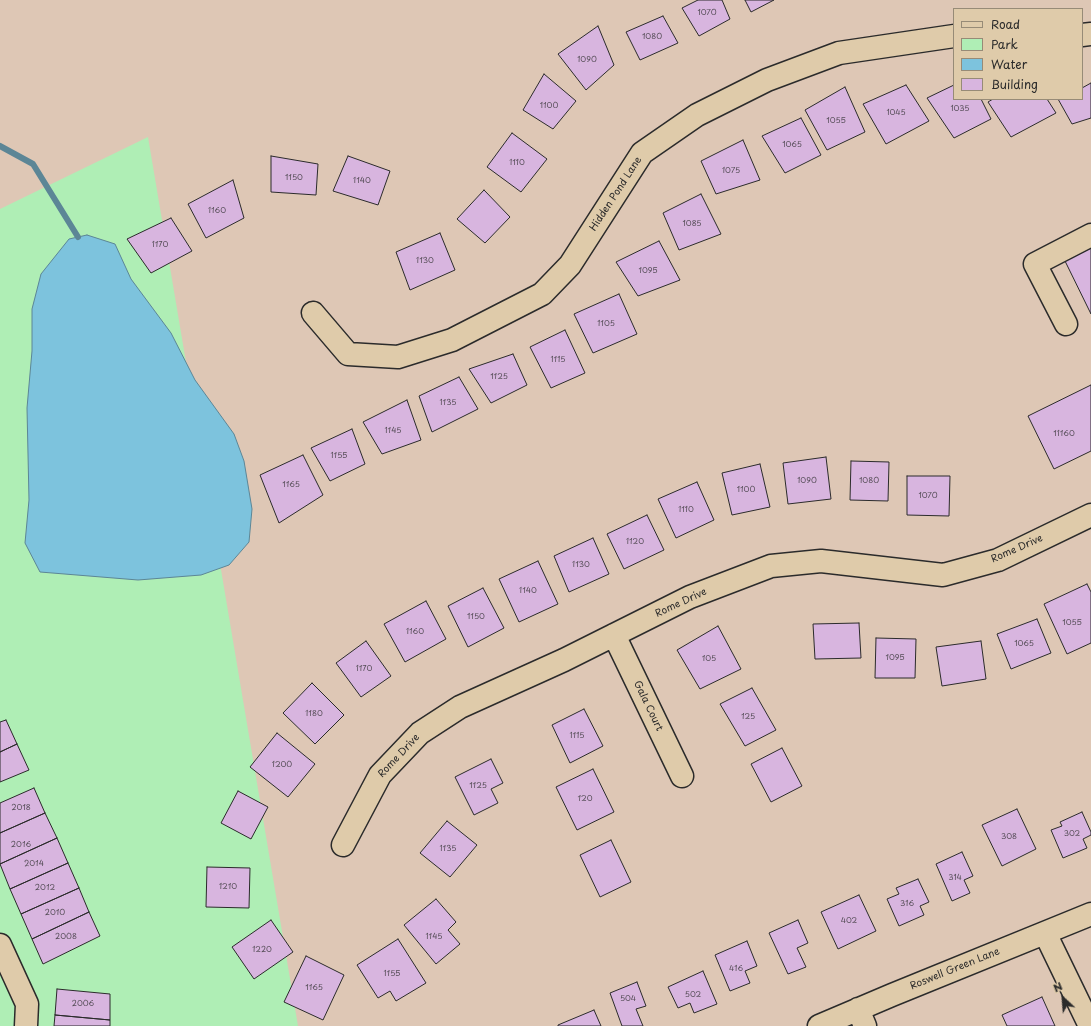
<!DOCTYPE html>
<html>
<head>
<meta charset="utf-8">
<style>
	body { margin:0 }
	#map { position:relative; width:1091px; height:1026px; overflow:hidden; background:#dec7b5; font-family:"Playpen Sans",sans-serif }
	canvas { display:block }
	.legend { position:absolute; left:953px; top:8px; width:130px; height:92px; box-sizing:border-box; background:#dfcbaa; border:1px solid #978b77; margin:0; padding:5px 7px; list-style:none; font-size:12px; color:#2b2b2b }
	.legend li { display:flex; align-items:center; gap:8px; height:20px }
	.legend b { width:20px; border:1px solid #978b77 }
	.north { position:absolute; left:1043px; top:978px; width:40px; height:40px; -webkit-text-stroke:3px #dfcbaa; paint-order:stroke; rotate:334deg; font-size:11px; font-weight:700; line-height:16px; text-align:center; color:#2b2b2b }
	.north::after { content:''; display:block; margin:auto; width:14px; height:18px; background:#2b2b2b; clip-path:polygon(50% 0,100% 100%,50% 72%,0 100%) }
</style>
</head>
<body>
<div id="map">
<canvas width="1091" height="1026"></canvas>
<ul class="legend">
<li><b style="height:5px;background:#dfcbaa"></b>Road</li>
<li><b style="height:11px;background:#afeeb5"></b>Park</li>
<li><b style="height:11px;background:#7dc3dd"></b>Water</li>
<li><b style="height:11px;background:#d8b5df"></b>Building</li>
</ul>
<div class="north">N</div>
</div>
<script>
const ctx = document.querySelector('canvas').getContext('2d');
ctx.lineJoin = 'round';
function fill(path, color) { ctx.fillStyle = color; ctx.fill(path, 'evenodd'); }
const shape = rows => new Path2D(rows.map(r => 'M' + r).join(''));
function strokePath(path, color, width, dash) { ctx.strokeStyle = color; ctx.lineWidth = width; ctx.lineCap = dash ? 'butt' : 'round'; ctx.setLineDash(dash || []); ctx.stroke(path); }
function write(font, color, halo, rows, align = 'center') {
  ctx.font = font + ' "Playpen Sans",sans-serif'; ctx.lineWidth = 3.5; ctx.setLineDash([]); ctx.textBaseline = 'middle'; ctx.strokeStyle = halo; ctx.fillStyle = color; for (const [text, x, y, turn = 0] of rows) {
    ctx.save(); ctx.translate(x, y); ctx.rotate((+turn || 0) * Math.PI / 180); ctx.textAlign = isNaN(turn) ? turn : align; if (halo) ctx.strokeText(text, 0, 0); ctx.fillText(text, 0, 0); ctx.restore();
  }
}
const green = shape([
	[148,137,298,1026,0,1026,0,209]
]);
const water = shape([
	[87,235,115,244,131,279,171,333,195,380,234,434,244,461,252,509,249,542,229,565,201,575,138,580,40,572,25,543,29,500,27,408,32,351,32,309,41,274,69,239,87,235]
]);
const stream = shape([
	[0,146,33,164,78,237]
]);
const building = shape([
	[698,0,722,0,730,19,699,36,682,8,698,0],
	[745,0,774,0,751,12,745,0],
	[663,16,678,43,640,60,626,32,663,16],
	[598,26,614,65,586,90,558,54,598,26],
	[544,74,576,101,553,129,523,110,544,74],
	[1091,83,1091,118,1072,124,1058,99,1082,99,1082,88,1091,83],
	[906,85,929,121,886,144,863,104,906,85],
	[954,85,954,99,981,99,991,119,954,138,927,98,954,85],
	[845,87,865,132,827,150,805,110,845,87],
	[993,99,1047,99,1056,113,1011,137,988,102,993,99],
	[801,118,821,155,785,173,762,136,801,118],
	[512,133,547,159,521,192,487,167,512,133],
	[743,140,760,180,716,194,701,161,743,140],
	[271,156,318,164,316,195,271,192,271,156],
	[348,156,390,171,378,205,333,191,348,156],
	[233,180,244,218,206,238,188,204,233,180],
	[484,190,510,217,485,243,457,219,484,190],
	[701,194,721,234,679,250,663,213,701,194],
	[171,218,192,251,151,273,127,239,171,218],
	[440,233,455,270,410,290,396,252,440,233],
	[659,241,680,280,638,296,616,262,659,241],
	[1091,248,1091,314,1065,261,1091,248],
	[619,294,637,334,593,353,574,314,619,294],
	[565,330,585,373,551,388,530,347,565,330],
	[513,354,527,385,491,403,469,369,513,354],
	[459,377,478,409,432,432,419,396,459,377],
	[1091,385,1091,451,1054,469,1028,416,1091,385],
	[407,400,421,440,382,454,363,422,407,400],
	[352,429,365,464,330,481,311,448,352,429],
	[303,455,323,495,279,523,260,475,303,455],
	[826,457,831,499,788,504,783,463,826,457],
	[851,461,889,462,888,501,850,500,851,461],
	[760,464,770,507,732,515,722,473,760,464],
	[907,476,950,476,949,516,907,515,907,476],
	[697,482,714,520,676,538,658,499,697,482],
	[647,515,664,550,624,569,607,534,647,515],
	[593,538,609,574,569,592,554,556,593,538],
	[538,561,558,604,519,622,499,579,538,561],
	[1087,584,1091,592,1091,643,1067,654,1044,604,1087,584],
	[483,588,504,628,468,647,448,606,483,588],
	[426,601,446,639,405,662,384,624,426,601],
	[1037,619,1051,653,1011,669,997,634,1037,619],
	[859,623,861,658,815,659,813,624,859,623],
	[718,626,741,669,700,689,677,650,718,626],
	[876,638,916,639,915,678,875,678,876,638],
	[366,641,391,676,361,697,336,663,366,641],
	[981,641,986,679,942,686,936,647,981,641],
	[312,683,344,715,315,744,283,713,312,683],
	[752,688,776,730,745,746,720,704,752,688],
	[584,709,603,746,570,763,552,725,584,709],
	[6,720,17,744,0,752,0,722,6,720],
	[277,733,315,764,288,797,250,767,277,733],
	[17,744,29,770,0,782,0,752,17,744],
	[782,748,802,786,771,802,751,764,782,748],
	[491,759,503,783,491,789,498,803,474,815,455,777,491,759],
	[593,769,614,812,577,830,556,787,593,769],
	[34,788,45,813,0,833,0,803,34,788],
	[238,791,268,807,251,839,221,823,238,791],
	[1017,809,1036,849,1002,866,982,825,1017,809],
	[1082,812,1091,832,1091,835,1083,839,1087,848,1063,858,1051,830,1062,826,1060,822,1082,812],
	[45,813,57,838,0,864,0,833,45,813],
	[447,821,477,845,450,877,420,853,447,821],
	[57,838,68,863,10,889,0,864,57,838],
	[611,840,631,882,600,897,580,855,611,840],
	[962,852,973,876,964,880,970,893,952,901,936,864,962,852],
	[68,863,79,888,21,914,10,889,68,863],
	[207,867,250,868,249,908,206,907,207,867],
	[918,879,929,902,920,906,924,915,899,926,887,899,899,894,896,888,918,879],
	[79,888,89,912,32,939,21,914,79,888],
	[859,895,876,931,838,949,821,912,859,895],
	[436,899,456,922,448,930,460,944,436,964,404,925,436,899],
	[89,912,100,936,43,964,32,939,89,912],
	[271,920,293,952,254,979,232,947,271,920],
	[798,920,808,943,797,948,806,967,788,974,769,933,798,920],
	[398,939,426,983,396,1001,390,991,378,998,357,965,398,939],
	[747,941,757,966,745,971,750,983,730,991,715,955,747,941],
	[306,956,344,975,323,1020,284,1002,306,956],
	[703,971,717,1004,694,1013,690,1003,678,1008,668,987,703,971],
	[637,982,646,1006,636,1009,643,1026,622,1026,610,993,637,982],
	[57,989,110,994,110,1020,55,1015,57,989],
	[1042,997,1055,1026,1007,1026,1002,1015,1042,997],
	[594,1010,601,1026,558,1026,558,1025,594,1010],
	[55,1015,110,1020,110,1026,54,1026,55,1015]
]);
const minor = shape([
	[1082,35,1091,34],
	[313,313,348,354,398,357,452,340,542,294,570,265,642,153,697,115,767,80,839,53,954,36],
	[1066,324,1035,264,1091,235],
	[614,635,682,776],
	[343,845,380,775,420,733,460,707,564,660,690,597,771,566,821,561,943,575,998,560,1091,515],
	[1045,933,1090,1026],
	[0,945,27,1004,26,1026],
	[858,1009,865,1026],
	[819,1026,892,995,1091,914]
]);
const numberNames = [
	["1070",707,13],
	["1080",652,37],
	["1090",587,60],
	["1100",549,106],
	["1035",960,109],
	["1045",896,113],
	["1055",836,121],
	["1065",792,145],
	["1110",517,163],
	["1075",731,171],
	["1150",294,178],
	["1140",362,181],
	["1160",217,211],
	["1085",692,224],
	["1170",160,245],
	["1130",425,261],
	["1095",648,271],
	["1105",606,324],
	["1115",558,360],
	["1125",499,377],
	["1135",448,403],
	["1145",393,431],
	["11160",1064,434],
	["1155",339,456],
	["1090",807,481],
	["1080",869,481],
	["1165",291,485],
	["1100",746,490],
	["1070",928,496],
	["1110",686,510],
	["1120",635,542],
	["1130",581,565],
	["1140",528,591],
	["1150",476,617],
	["1055",1072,623],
	["1160",415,632],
	["1065",1024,644],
	["1095",895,658],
	["105",709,659],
	["1170",364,669],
	["1180",314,714],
	["125",748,717],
	["1115",577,736],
	["1200",282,765],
	["1125",478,786],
	["120",585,799],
	["2018",21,808],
	["302",1072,834],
	["308",1009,837],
	["2016",21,845],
	["1135",448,849],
	["2014",34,864],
	["314",955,878],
	["1210",228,887],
	["2012",45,888],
	["316",907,904],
	["2010",55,913],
	["402",849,921],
	["2008",66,937],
	["1145",434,937],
	["1220",262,950],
	["416",736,969],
	["1155",392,974],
	["1165",314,988],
	["502",693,995],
	["504",628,999],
	["2006",83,1004]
];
const streetNames = [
	["Hidden Pond Lane",616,194,-57],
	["Rome Drive",1017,549,-24],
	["Rome Drive",681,603,-25],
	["Gala Court",648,706,64],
	["Rome Drive",399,756,-47],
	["Roswell Green Lane",955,969,-22]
];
fill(green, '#afeeb5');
fill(water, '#7dc3dd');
strokePath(water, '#5c8696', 1);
strokePath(stream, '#5c8696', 6);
fill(building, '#d8b5df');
strokePath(building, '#2b2b2b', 1);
strokePath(minor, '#2b2b2b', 25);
strokePath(minor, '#dfcbaa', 22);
write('8px', '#564e58', null, numberNames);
write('10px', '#2b2b2b', '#dfcbaa', streetNames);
</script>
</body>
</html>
